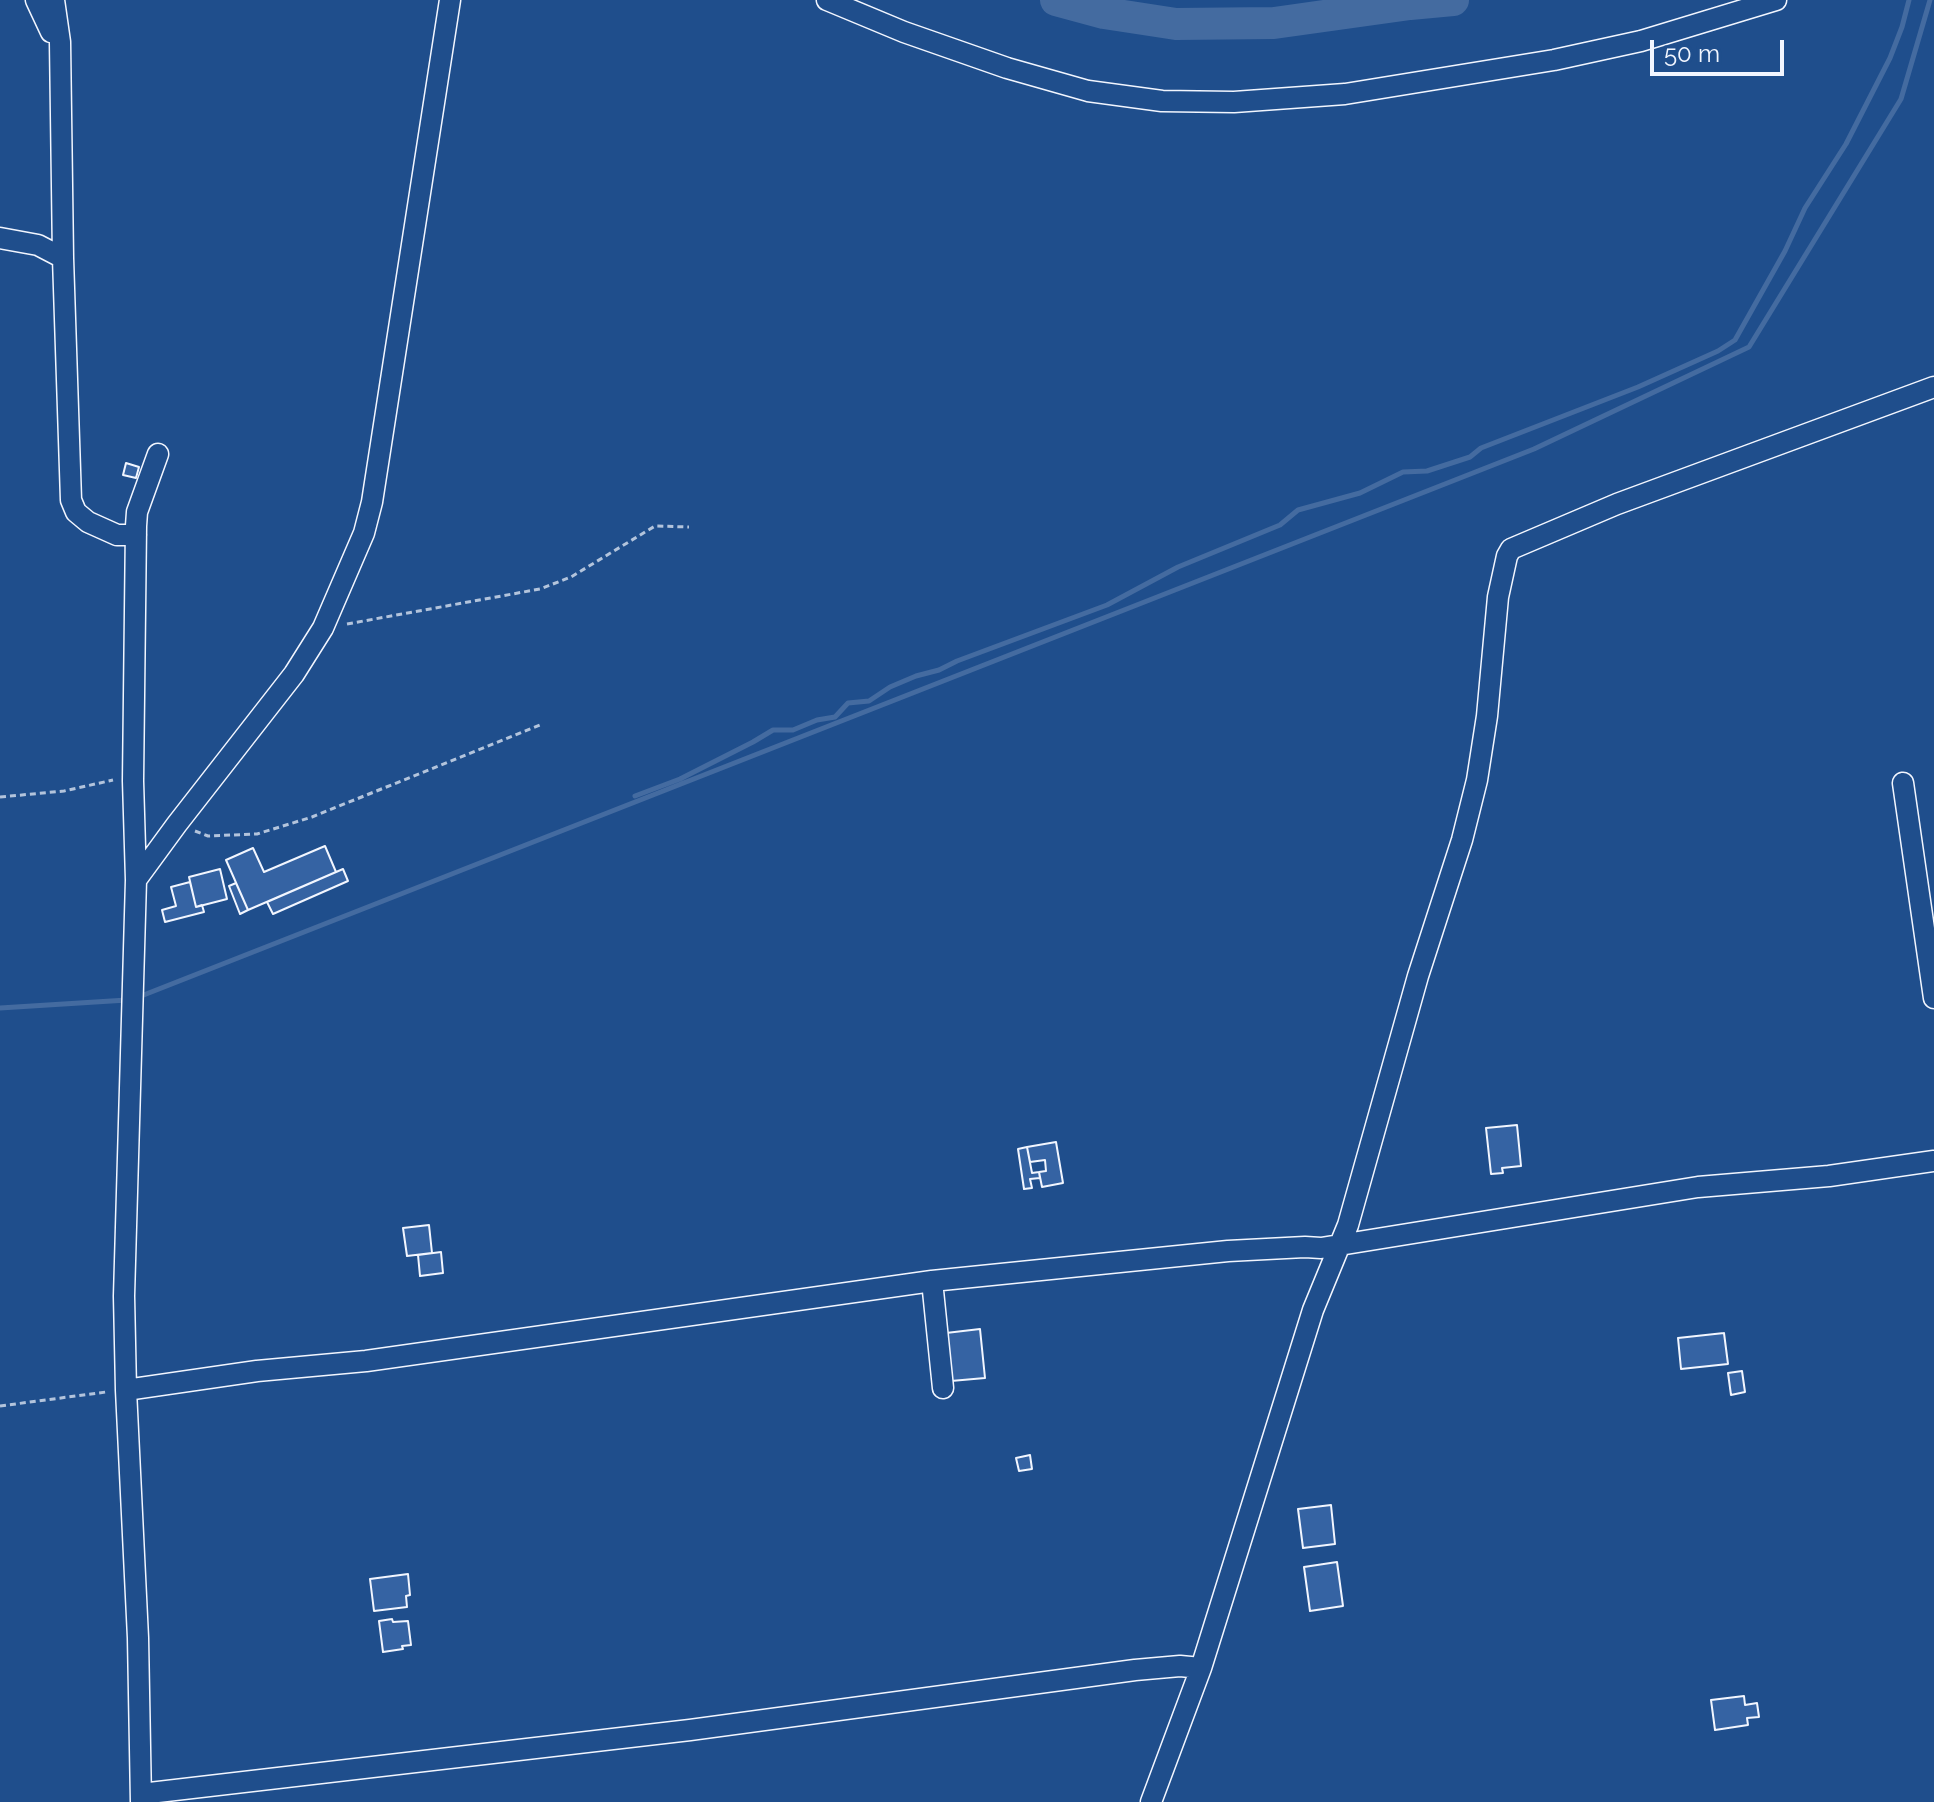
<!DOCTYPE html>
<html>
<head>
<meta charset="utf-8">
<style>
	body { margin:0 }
	#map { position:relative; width:1934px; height:1802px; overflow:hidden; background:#1f4e8c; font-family:Raleway,sans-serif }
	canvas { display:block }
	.scale { position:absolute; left:1650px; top:40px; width:134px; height:36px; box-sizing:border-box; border:4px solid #f2f6ff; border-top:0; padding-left:10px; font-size:24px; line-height:28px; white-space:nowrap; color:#f2f6ff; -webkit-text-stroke:6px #1f4e8c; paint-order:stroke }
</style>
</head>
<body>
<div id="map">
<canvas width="1934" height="1802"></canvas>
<div class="scale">50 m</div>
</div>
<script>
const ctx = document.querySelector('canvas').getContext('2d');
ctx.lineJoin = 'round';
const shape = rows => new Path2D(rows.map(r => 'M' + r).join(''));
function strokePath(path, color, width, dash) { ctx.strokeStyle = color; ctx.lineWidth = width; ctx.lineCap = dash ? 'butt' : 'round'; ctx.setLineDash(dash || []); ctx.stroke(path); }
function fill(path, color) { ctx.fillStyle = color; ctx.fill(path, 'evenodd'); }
const stream = shape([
	[635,796,680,779,753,742,773,730,793,730,817,720,835,717,848,703,869,701,890,687,916,676,939,670,957,661,1107,605,1178,567,1280,525,1298,510,1360,493,1403,472,1427,471,1470,457,1481,448,1638,387,1718,351,1735,340,1785,251,1805,208,1846,144,1890,58,1902,27,1909,0],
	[136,998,1534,449,1749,347,1901,99,1930,0],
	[0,1008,127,1000]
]);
const river = shape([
	[1056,0,1104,13,1176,24,1274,23,1410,4,1453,0]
]);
const building = shape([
	[126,463,139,467,136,478,123,475,126,463],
	[325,846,336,872,248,910,226,860,253,848,264,872,325,846],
	[220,869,227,899,196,907,189,877,220,869],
	[343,869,348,881,273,914,267,902,343,869],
	[190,882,196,907,202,905,204,912,165,922,162,910,176,906,171,887,190,882],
	[236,883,248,910,240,914,229,886,236,883],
	[1517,1125,1521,1166,1502,1168,1503,1173,1491,1174,1486,1128,1517,1125],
	[1056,1142,1063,1183,1042,1187,1039,1172,1046,1171,1045,1160,1030,1162,1027,1147,1056,1142],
	[1027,1147,1032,1173,1039,1172,1040,1178,1030,1179,1032,1188,1024,1189,1018,1149,1027,1147],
	[429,1225,432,1253,407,1256,403,1228,429,1225],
	[441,1252,443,1273,420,1276,418,1255,441,1252],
	[980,1329,985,1378,951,1381,946,1333,980,1329],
	[1724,1333,1728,1364,1681,1369,1678,1338,1724,1333],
	[1742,1371,1745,1392,1731,1395,1728,1373,1742,1371],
	[1030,1455,1032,1469,1019,1471,1016,1458,1030,1455],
	[1331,1505,1335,1544,1303,1548,1298,1509,1331,1505],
	[1337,1562,1343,1606,1310,1611,1304,1567,1337,1562],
	[408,1574,410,1595,406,1596,407,1607,374,1611,370,1579,408,1574],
	[392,1619,393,1622,408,1621,411,1645,402,1646,403,1649,383,1652,379,1621,392,1619],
	[1744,1696,1745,1705,1757,1703,1759,1717,1747,1718,1748,1725,1715,1730,1711,1700,1744,1696]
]);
const path = shape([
	[347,624,540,589,571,577,655,526,689,527],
	[0,797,64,791,113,780],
	[195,831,208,836,257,834,312,817,540,725],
	[0,1406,106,1392]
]);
const minor = shape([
	[36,0,51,32],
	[54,0,60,42,63,258,71,500,76,512,88,522,117,535,136,535],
	[827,0,904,32,1007,68,1088,91,1162,101,1234,102,1345,94,1554,60,1641,41,1776,0],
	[0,238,38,245,63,258],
	[1903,783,1934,998],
	[136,880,133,781,136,526,137,512,158,454],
	[932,1281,943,1388],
	[126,1390,257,1371,366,1361,932,1281,1228,1251,1305,1247,1321,1248,1698,1187,1829,1176,1934,1161],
	[141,1794,690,1730,1135,1670,1180,1666,1201,1668],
	[141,1802,138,1638,126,1390,124,1296,136,880,177,824,294,674,323,628,364,533,372,502,450,0],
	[1151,1802,1201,1668,1313,1310,1348,1225,1418,976,1462,840,1477,780,1487,716,1498,597,1507,556,1511,549,1617,504,1934,387]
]);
strokePath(stream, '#446ba0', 5);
strokePath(river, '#446ba0', 32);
fill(building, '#3563a3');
strokePath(building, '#f2f6ff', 2);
strokePath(minor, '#f2f6ff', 23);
strokePath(path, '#b3c4dc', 3, [6, 4]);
strokePath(minor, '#1f4e8c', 20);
</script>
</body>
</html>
